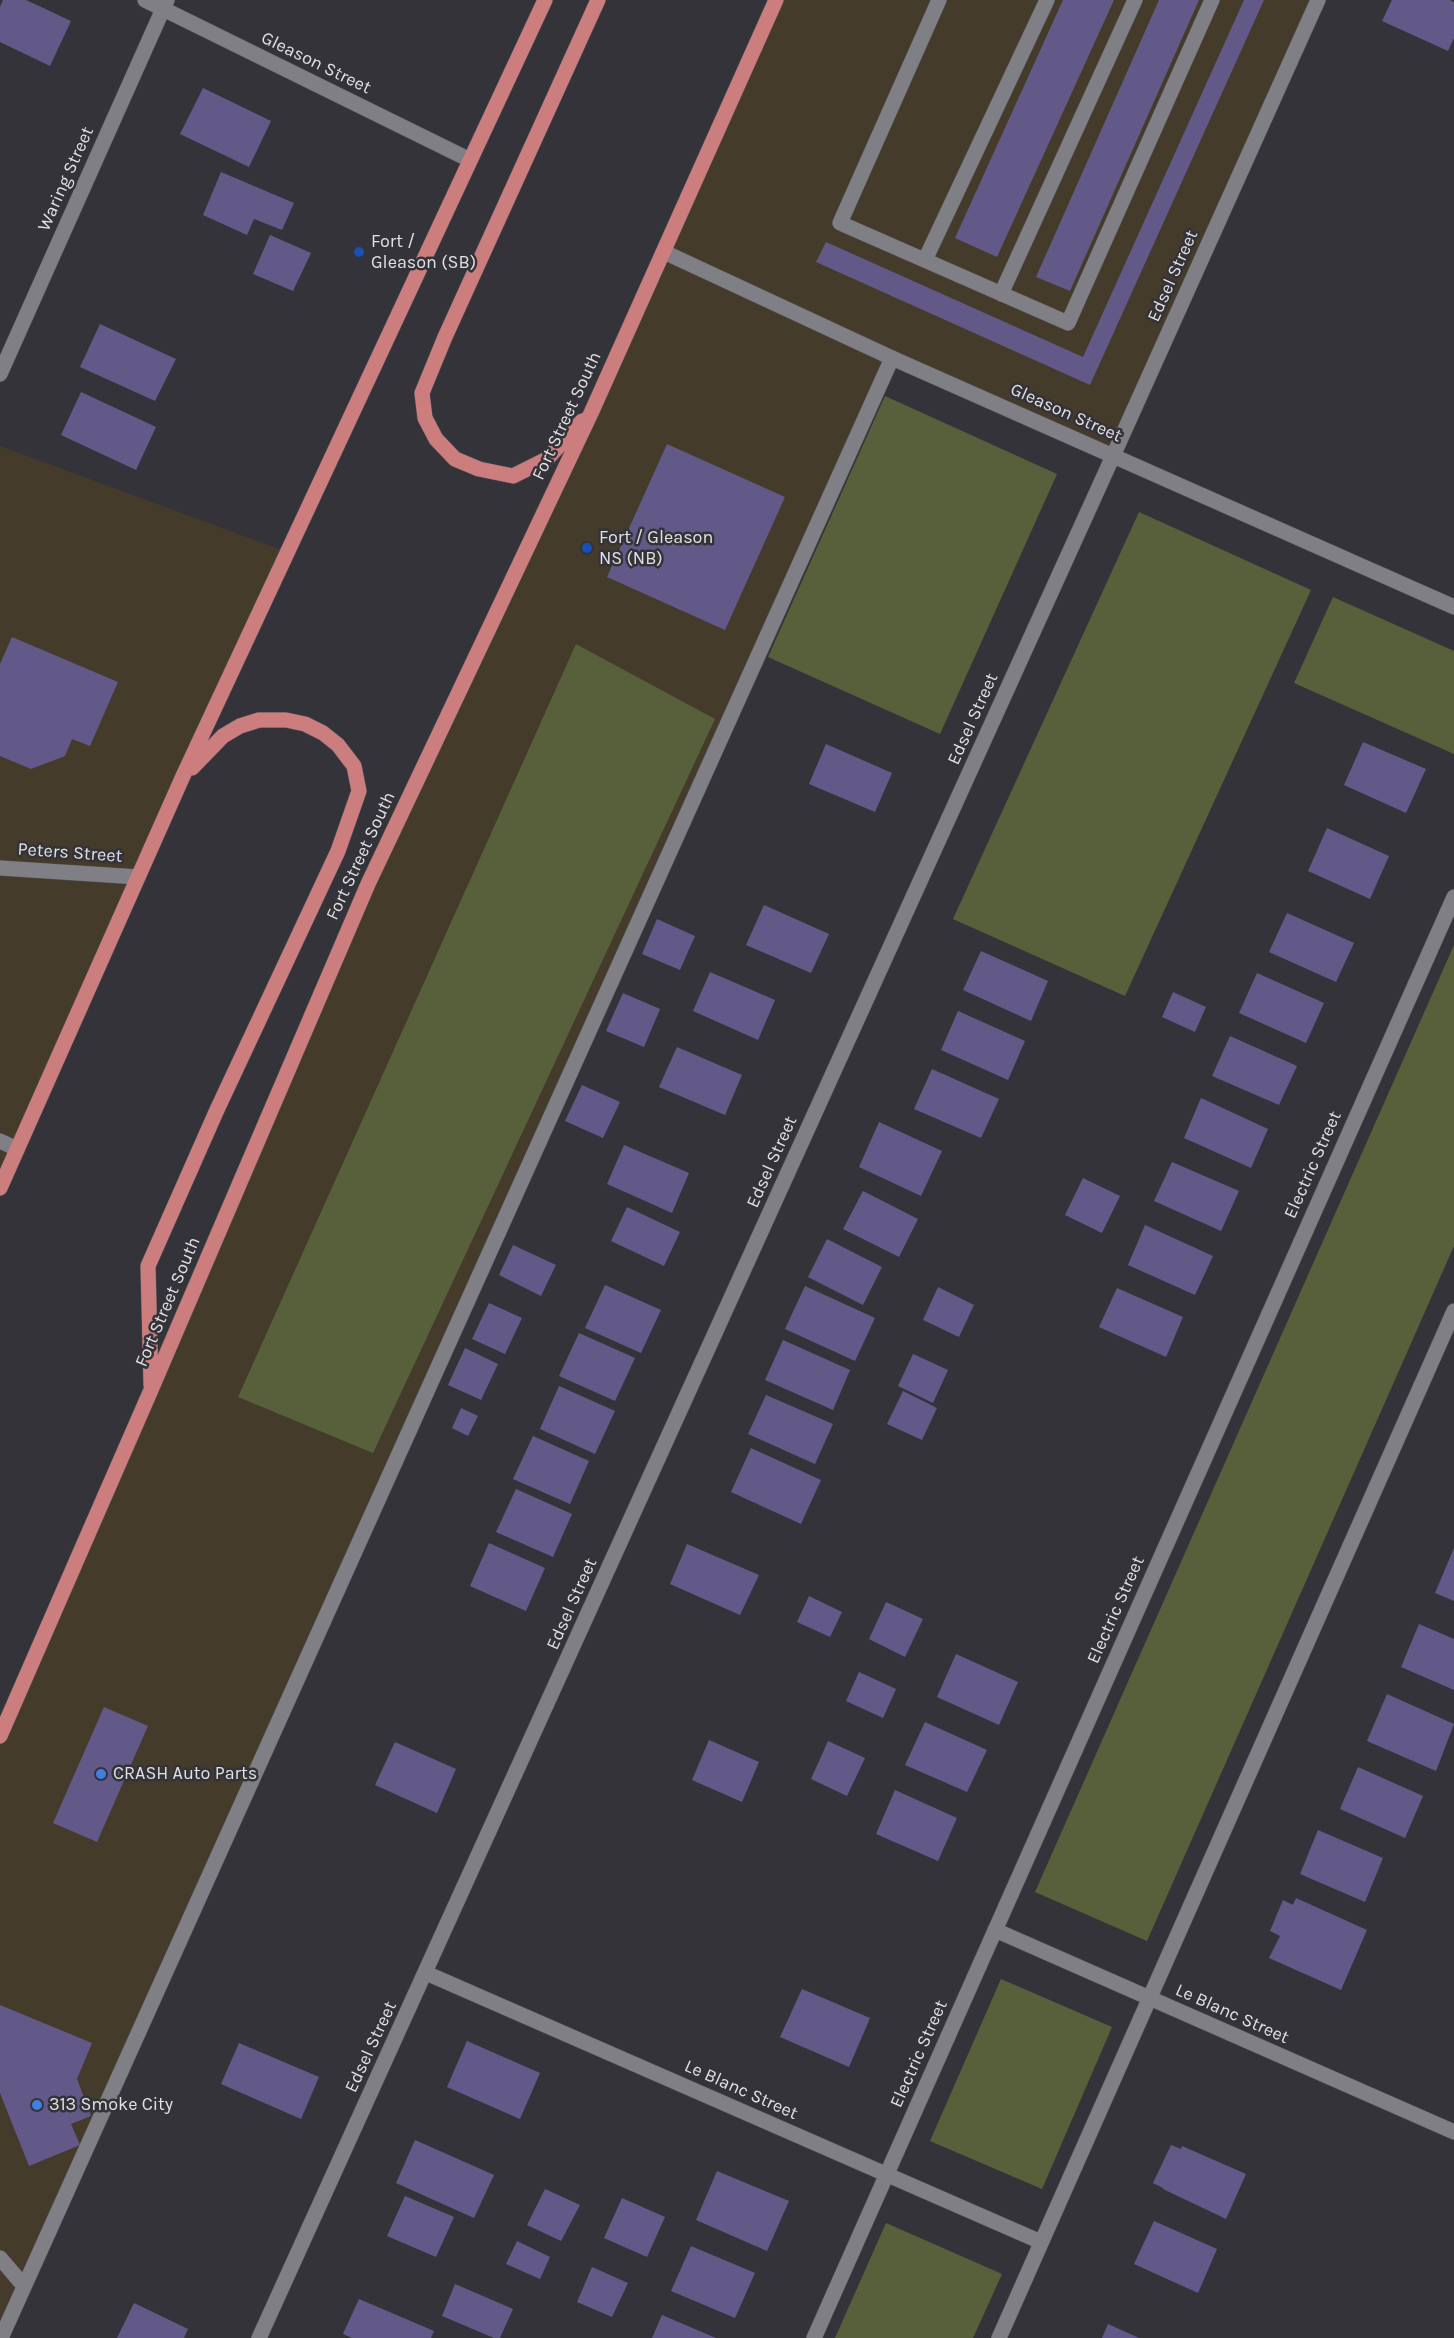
<!DOCTYPE html>
<html>
<head>
<meta charset="utf-8">
<style>
	body { margin:0 }
	canvas { display:block; background:#343339 }
</style>
</head>
<body>
<canvas width="1454" height="2338"></canvas>
<script>
const ctx = document.querySelector('canvas').getContext('2d');
ctx.lineJoin = 'round';
function fill(path, color) { ctx.fillStyle = color; ctx.fill(path, 'evenodd'); }
const shape = rows => new Path2D(rows.map(r => 'M' + r).join(''));
function strokePath(path, color, width, dash) { ctx.strokeStyle = color; ctx.lineWidth = width; ctx.lineCap = dash ? 'butt' : 'round'; ctx.setLineDash(dash || []); ctx.stroke(path); }
function write(font, color, halo, rows, align = 'center') {
  ctx.font = font + ' Karla,sans-serif'; ctx.lineWidth = 5; ctx.setLineDash([]); ctx.textBaseline = 'middle'; ctx.strokeStyle = halo; ctx.fillStyle = color; for (const [text, x, y, turn = 0] of rows) {
    ctx.save(); ctx.translate(x, y); ctx.rotate((+turn || 0) * Math.PI / 180); ctx.textAlign = isNaN(turn) ? turn : align; if (halo) ctx.strokeText(text, 0, 0); ctx.fillText(text, 0, 0); ctx.restore();
  }
}
const commercial = shape([
	[776,0,1318,0,1113,456,892,358,0,2338,0,1736,368,884],
	[0,446,287,552,0,1188]
]);
const green = shape([
	[885,396,1057,474,940,734,768,657],
	[1139,512,1311,590,1125,996,953,919],
	[1333,597,1454,651,1454,754,1294,683],
	[576,644,715,719,373,1453,238,1397],
	[1454,945,1454,1246,1147,1941,1035,1892],
	[1001,1979,1112,2027,1042,2189,930,2141],
	[886,2223,1002,2274,973,2338,835,2338]
]);
const building = shape([
	[3,0,26,0,71,21,50,66,0,42,0,7],
	[1063,0,1114,0,997,257,955,238],
	[1159,0,1199,0,1070,291,1036,277],
	[1244,0,1264,0,1090,385,816,262,826,242,1083,357],
	[1392,0,1450,0,1454,2,1454,38,1448,51,1382,21],
	[203,88,271,121,249,167,180,134],
	[221,172,294,203,282,230,254,219,247,235,203,215],
	[270,235,311,253,293,291,253,274],
	[100,324,176,359,155,401,80,367],
	[81,392,156,427,136,470,61,435],
	[667,444,785,497,725,630,607,577],
	[12,637,118,682,90,746,72,739,65,756,31,769,0,756,0,664],
	[1363,742,1426,769,1406,813,1344,785],
	[826,744,892,773,875,812,809,784],
	[1327,828,1389,856,1370,899,1308,871],
	[764,905,829,934,811,973,746,945],
	[1287,913,1354,943,1336,982,1269,952],
	[657,919,695,936,680,970,642,954],
	[981,951,1048,981,1031,1021,963,990],
	[710,972,775,1000,758,1040,693,1011],
	[1257,973,1324,1003,1306,1043,1239,1013],
	[1173,992,1206,1007,1195,1032,1162,1017],
	[623,993,660,1009,644,1047,606,1031],
	[958,1011,1025,1041,1008,1080,941,1050],
	[1230,1036,1297,1066,1279,1105,1212,1076],
	[677,1047,742,1075,725,1115,659,1087],
	[932,1069,999,1099,981,1138,914,1109],
	[582,1085,620,1102,603,1138,565,1121],
	[1201,1098,1268,1129,1251,1168,1184,1138],
	[879,1122,942,1151,921,1196,859,1167],
	[624,1145,689,1173,672,1213,607,1184],
	[1172,1162,1239,1191,1221,1231,1154,1201],
	[1083,1178,1120,1196,1102,1233,1065,1215],
	[863,1191,918,1219,899,1257,843,1229],
	[627,1207,680,1232,664,1266,611,1241],
	[1145,1225,1213,1256,1195,1295,1128,1265],
	[827,1239,882,1267,863,1305,808,1277],
	[513,1245,556,1265,541,1296,499,1275],
	[605,1285,661,1310,641,1353,585,1328],
	[805,1286,875,1318,855,1361,785,1329],
	[938,1287,974,1305,959,1337,923,1320],
	[1117,1288,1183,1317,1166,1357,1099,1327],
	[489,1303,522,1318,505,1354,472,1339],
	[579,1333,635,1358,615,1401,559,1376],
	[783,1340,850,1370,833,1410,765,1380],
	[465,1348,498,1364,481,1400,448,1385],
	[913,1354,948,1370,933,1403,898,1386],
	[559,1386,615,1411,595,1454,540,1429],
	[903,1391,937,1408,922,1440,887,1424],
	[766,1395,833,1424,815,1464,748,1434],
	[461,1408,478,1416,468,1436,452,1428],
	[533,1436,589,1461,570,1504,513,1479],
	[751,1448,821,1480,801,1524,731,1492],
	[516,1489,572,1514,553,1557,496,1532],
	[489,1543,545,1568,526,1611,470,1586],
	[687,1544,759,1575,740,1615,670,1584],
	[1454,1548,1454,1601,1435,1593],
	[809,1596,842,1612,830,1637,797,1622],
	[886,1602,923,1619,905,1657,869,1639],
	[1419,1624,1454,1639,1454,1690,1401,1667],
	[956,1654,1018,1682,999,1725,937,1697],
	[859,1672,896,1689,883,1718,846,1701],
	[1387,1694,1454,1724,1436,1771,1367,1741],
	[104,1707,148,1726,97,1842,53,1823],
	[925,1722,987,1750,967,1792,905,1765],
	[709,1740,759,1762,742,1802,692,1780],
	[828,1741,865,1758,847,1796,811,1779],
	[395,1742,456,1769,437,1813,375,1785],
	[1358,1767,1423,1796,1405,1838,1340,1809],
	[895,1790,957,1818,938,1861,876,1834],
	[1318,1830,1383,1858,1365,1902,1300,1874],
	[1296,1898,1367,1930,1341,1990,1269,1958,1280,1936,1270,1931,1283,1900,1293,1905],
	[802,1989,870,2018,849,2067,780,2037],
	[0,2005,92,2043,77,2079,91,2116,71,2124,80,2145,29,2166,0,2093],
	[467,2041,540,2073,520,2119,447,2087],
	[239,2043,319,2077,301,2119,221,2084],
	[415,2140,494,2175,474,2218,396,2183],
	[1171,2145,1181,2149,1182,2146,1246,2174,1226,2219,1163,2189,1163,2188,1153,2183],
	[717,2171,789,2201,767,2251,696,2220],
	[545,2189,580,2205,561,2241,527,2225],
	[405,2196,454,2217,436,2257,387,2236],
	[622,2198,665,2217,647,2257,604,2238],
	[1154,2221,1217,2249,1198,2293,1134,2264],
	[517,2241,550,2257,540,2279,506,2264],
	[691,2246,755,2273,735,2318,671,2291],
	[592,2267,628,2283,612,2317,577,2302],
	[455,2284,513,2309,500,2338,494,2338,442,2316],
	[359,2299,434,2331,431,2338,352,2338,343,2334],
	[134,2303,188,2329,184,2338,117,2338],
	[662,2315,716,2338,652,2338],
	[1108,2324,1139,2338,1102,2338]
]);
const service = shape([
	[939,0,840,223,1068,323,1212,0],
	[925,260,1047,0],
	[1001,294,1135,0],
	[0,1141,17,1149],
	[0,2258,24,2286],
	[1,2338,892,358]
]);
const minor = shape([
	[145,0,470,160],
	[664,252,892,358,1454,607],
	[0,374,167,0],
	[0,868,138,877],
	[995,1930,1454,2132],
	[426,1973,1041,2242],
	[259,2338,1113,456,1318,0],
	[814,2338,1454,897],
	[999,2338,1454,1311]
]);
const primary = shape([
	[582,421,547,459,513,476,479,469,455,459,436,439,425,418,422,393,445,337,598,0],
	[0,1188,183,776,545,0],
	[151,1385,148,1266,216,1112,338,851,359,791,354,766,338,745,323,733,305,724,286,720,259,720,240,726,223,736,192,768],
	[0,1736,151,1390,368,884,592,411,776,0]
]);
const markers = [
	[359,252,6,"#1a4fb4"],
	[587,548,6,"#1a4fb4"],
	[101,1774,6,"#3f7fe0"],
	[37,2105,6,"#3f7fe0"]
];
const streetNames = [
	["Gleason Street",316,63,26],
	["Waring Street",66,179,-66],
	["Edsel Street",1173,276,-66],
	["Gleason Street",1066,413,24],
	["Fort Street South",567,416,-65],
	["Edsel Street",973,719,-66],
	["Peters Street",70,853,4],
	["Fort Street South",361,856,-65],
	["Edsel Street",772,1162,-66],
	["Electric Street",1313,1165,-66],
	["Fort Street South",168,1302,-67],
	["Edsel Street",572,1604,-66],
	["Electric Street",1116,1610,-66],
	["Le Blanc Street",1232,2014,24],
	["Edsel Street",371,2047,-65],
	["Electric Street",919,2054,-66],
	["Le Blanc Street",741,2090,24]
];
const poiNames = [
	["Fort /",371,242],
	["Gleason (SB)",371,263],
	["Fort / Gleason",599,538],
	["NS (NB)",599,559],
	["CRASH Auto Parts",113,1774],
	["313 Smoke City",49,2105]
];
fill(commercial, '#443b2a');
fill(green, '#57603b');
fill(building, '#635989');
strokePath(service, '#535257', 16);
strokePath(minor, '#535257', 16);
strokePath(primary, '#535257', 16);
strokePath(service, '#817f86', 15);
strokePath(minor, '#817f86', 15);
strokePath(primary, '#cc7d7d', 15);
for (const [x, y, r, color] of markers) { const dot = new Path2D(); dot.arc(x, y, r, 0, 2 * Math.PI); ctx.fillStyle = color; ctx.fill(dot); strokePath(dot, '#343339', 2); }
write('18px', '#e1e1e4', '#343339', streetNames);
write('18px', '#e1e1e4', '#343339', poiNames, 'left');
</script>
</body>
</html>
